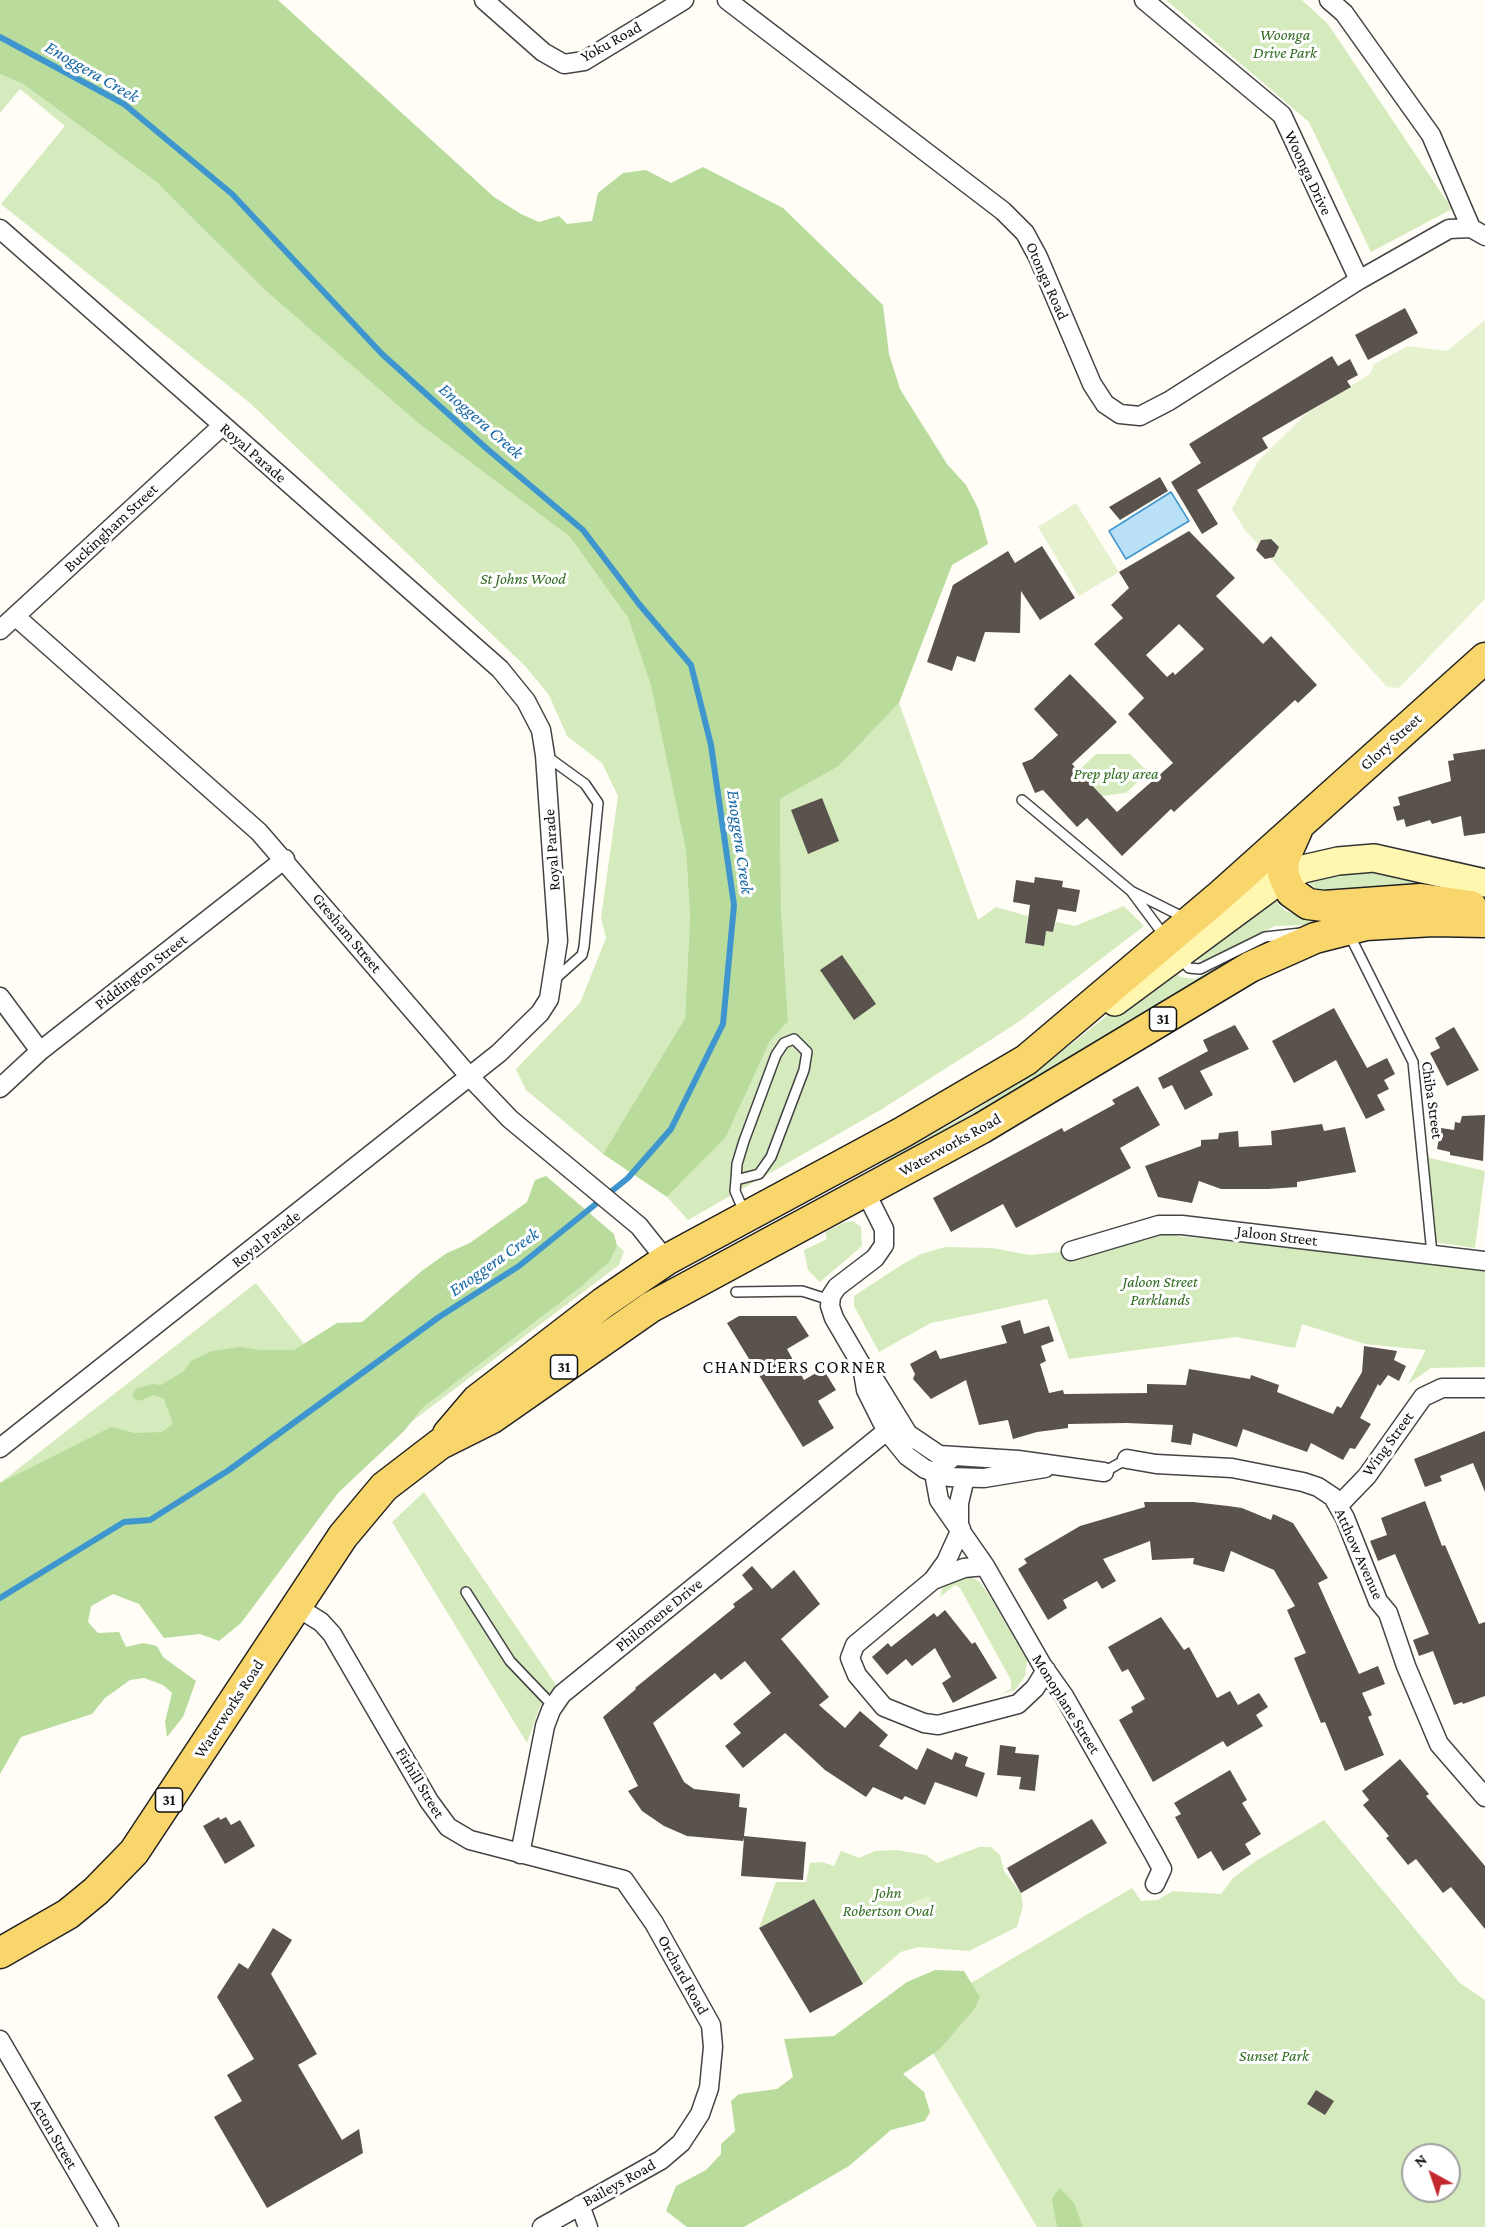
<!DOCTYPE html>
<html>
<head>
<meta charset="utf-8">
<style>
	body { margin:0 }
	#map { position:relative; width:1485px; height:2227px; overflow:hidden; background:#fffdf5; font-family:"Crimson Pro",serif }
	canvas { display:block }
	.north { position:absolute; left:1401px; top:2143px; width:60px; height:60px; box-sizing:border-box; background:#fff; border:2px solid #a0a0a0; border-radius:50%; rotate:320deg; font-size:16px; font-weight:700; line-height:24px; text-align:center; color:#111 }
	.north::after { content:''; display:block; margin:auto; width:21px; height:27px; background:#c4262e; clip-path:polygon(50% 0,100% 100%,50% 72%,0 100%) }
</style>
</head>
<body>
<div id="map">
<canvas width="1485" height="2227"></canvas>
<div class="north">N</div>
</div>
<script>
const ctx = document.querySelector('canvas').getContext('2d');
ctx.lineJoin = 'round';
function fill(path, color) { ctx.fillStyle = color; ctx.fill(path, 'evenodd'); }
const shape = rows => new Path2D(rows.map(r => 'M' + r).join(''));
function strokePath(path, color, width, dash) { ctx.strokeStyle = color; ctx.lineWidth = width; ctx.lineCap = dash ? 'butt' : 'round'; ctx.setLineDash(dash || []); ctx.stroke(path); }
function write(font, color, halo, rows, align = 'center') {
  ctx.font = font + ' "Crimson Pro",serif'; ctx.lineWidth = 6; ctx.setLineDash([]); ctx.textBaseline = 'middle'; ctx.strokeStyle = halo; ctx.fillStyle = color; for (const [text, x, y, turn = 0] of rows) {
    ctx.save(); ctx.translate(x, y); ctx.rotate((+turn || 0) * Math.PI / 180); ctx.textAlign = isNaN(turn) ? turn : align; if (halo) ctx.strokeText(text, 0, 0); ctx.fillText(text, 0, 0); ctx.restore();
  }
}
const green = shape([
	[1166,0,1302,0,1328,24,1452,209,1371,252,1309,122],
	[0,74,23,84,155,181,266,291,418,423,570,537,628,618,651,686,686,851,690,916,685,1018,603,1154,526,1090,516,1069,580,1003,606,938,601,918,618,796,602,763,567,736,549,695,525,666,250,403,1,204,65,126,20,89,0,113],
	[899,703,978,920,996,907,1028,916,1025,943,1043,946,1046,931,1053,932,1056,922,1075,926,1124,906,1144,926,1017,1023,882,1109,688,1220,667,1197,726,1137,770,1041,788,1020,781,908,780,799,839,766],
	[1096,754,1130,754,1148,772,1126,793,1102,796,1078,771],
	[1367,869,1485,894,1485,899,1464,894,1323,893,1315,889,1306,878],
	[1271,896,1284,910,1301,917,1317,919,1344,915,1313,925,1275,926,1204,961,1192,959],
	[1259,945,1058,1071,872,1174,884,1161,974,1111,1055,1057,1147,984,1176,973,1181,977,1195,979],
	[1426,1157,1485,1171,1475,1248,1433,1242],
	[853,1221,861,1227,862,1246,820,1282,808,1270,804,1250,827,1239,825,1232,843,1223],
	[1157,1234,1485,1266,1485,1367,1431,1368,1408,1384,1426,1350,1365,1344,1302,1324,1295,1348,1236,1337,1069,1359,1047,1299,931,1323,879,1352,854,1306,854,1296,903,1264,921,1254,945,1247,992,1248,1030,1255,1071,1251],
	[611,1240,624,1251,619,1265,407,1425,397,1362],
	[256,1283,326,1372,233,1437,0,1483],
	[424,1492,556,1685,540,1706,527,1743,392,1522],
	[969,1576,980,1582,992,1600,1027,1660,1025,1676,1015,1690,1000,1695,1011,1689,1011,1680,960,1588,955,1585,940,1597,944,1583],
	[1324,1820,1460,1983,1485,2000,1485,2227,1037,2227,928,2045,971,1983,1132,1888,1141,1901,1157,1900,1173,1891,1221,1894,1233,1878,1256,1861],
	[1413,2155,1449,2155,1449,2191,1413,2191],
	[979,1847,991,1847,1000,1855,1004,1871,1021,1893,1023,1906,1017,1927,969,1951,918,1947,901,1952,863,1984,814,1899,759,1928,776,1882,806,1882,810,1863,822,1862,834,1866,841,1851,859,1858,875,1851,897,1850,926,1855,937,1863]
]);
const forest = shape([
	[0,0,278,0,494,197,521,214,539,222,559,216,567,224,592,221,598,193,623,173,646,170,671,183,703,167,783,208,883,305,889,354,900,389,947,464,966,485,978,508,988,544,952,565,899,703,839,766,780,799,781,908,788,1021,770,1041,726,1137,667,1197,603,1154,685,1018,690,916,686,851,651,686,628,618,570,537,418,423,266,291,155,181,23,84,0,74],
	[546,1176,614,1234,617,1246,609,1262,579,1288,422,1408,405,1430,338,1493,241,1623,219,1641,200,1634,164,1638,139,1604,113,1594,91,1606,88,1622,98,1633,119,1632,126,1647,143,1643,157,1646,163,1657,196,1681,183,1717,167,1737,165,1722,172,1693,163,1685,144,1678,130,1680,105,1698,92,1714,21,1737,0,1774,0,1483,111,1427,135,1433,162,1432,173,1424,164,1399,154,1395,139,1401,132,1397,135,1389,152,1384,161,1385,184,1371,191,1361,212,1351,240,1347,260,1350,294,1350,337,1323,362,1322,423,1270,447,1253,470,1243,527,1202,535,1180],
	[935,1970,964,1971,980,1997,975,2008,940,2049,903,2074,924,2092,930,2112,925,2121,891,2130,849,2166,744,2227,687,2227,666,2211,676,2186,706,2170,721,2154,721,2144,735,2131,731,2101,739,2094,777,2089,793,2077,784,2039,834,2036,907,1982],
	[1060,2188,1074,2203,1083,2227,1057,2227,1052,2199]
]);
const pitch = shape([
	[1485,320,1485,599,1399,688,1387,687,1245,530,1232,509,1258,461,1306,414,1370,374,1374,364,1408,346,1447,351],
	[1076,503,1119,572,1079,596,1038,527],
	[929,1896,931,1903,885,1921,883,1914]
]);
const water = shape([
	[1171,492,1189,521,1126,559,1109,531,1171,492]
]);
const stream = shape([
	[0,37,124,104,232,194,382,354,486,448,583,530,639,604,691,665,711,745,734,905,723,1024,671,1129,628,1178,519,1266,439,1317,229,1470,150,1520,124,1522,0,1598]
]);
const building = shape([
	[1405,308,1418,333,1368,360,1355,335],
	[1332,356,1338,366,1350,359,1358,375,1347,381,1351,387,1262,438,1268,448,1197,490,1218,524,1202,534,1171,482,1201,463,1189,444],
	[1160,477,1168,491,1120,520,1109,507],
	[1189,531,1235,578,1216,596,1263,644,1271,636,1317,685,1298,703,1295,700,1174,812,1171,809,1122,856,1087,818,1077,827,1043,790,1035,793,1022,763,1032,759,1058,735,1034,709,1070,674,1117,722,1072,764,1117,812,1173,763,1128,714,1144,698,1094,644,1123,618,1111,605,1129,588,1119,572],
	[1179,624,1204,649,1175,675,1173,672,1167,677,1146,655],
	[1271,539,1279,547,1274,557,1265,559,1256,550,1261,540],
	[1042,546,1075,598,1040,620,1021,591,1020,633,985,632,975,662,957,656,952,671,927,662,953,585,1008,551,1015,563],
	[1485,749,1485,833,1464,836,1461,816,1432,824,1430,820,1406,827,1404,819,1397,821,1393,807,1400,805,1398,797,1451,781,1448,761,1454,760,1453,754],
	[822,798,839,841,808,854,791,810],
	[1035,877,1063,881,1062,887,1080,890,1076,912,1058,909,1053,932,1046,931,1044,946,1025,943,1030,905,1013,902,1016,880,1034,883],
	[842,955,876,1004,854,1020,820,970],
	[1334,1008,1367,1068,1387,1058,1395,1074,1384,1080,1389,1089,1377,1095,1385,1110,1366,1119,1336,1060,1294,1083,1272,1041],
	[1235,1025,1249,1049,1200,1071,1213,1095,1185,1110,1172,1085,1163,1089,1158,1078,1208,1051,1203,1040],
	[1454,1027,1479,1070,1447,1086,1430,1053,1440,1048,1435,1038],
	[1138,1086,1160,1125,1120,1148,1131,1168,1016,1228,1003,1204,951,1232,933,1198,1062,1128,1064,1132,1115,1104,1112,1100],
	[1485,1115,1483,1161,1450,1155,1450,1152,1437,1149,1441,1128,1454,1130,1455,1122,1460,1123,1462,1116],
	[1322,1124,1324,1131,1345,1127,1356,1172,1297,1182,1297,1187,1268,1189,1221,1189,1199,1181,1192,1203,1158,1197,1145,1166,1201,1146,1201,1140,1218,1139,1219,1133,1238,1131,1239,1147,1272,1145,1271,1131],
	[739,1316,796,1316,809,1336,787,1349,804,1380,823,1369,836,1390,818,1401,834,1428,803,1447,727,1323],
	[1020,1320,1024,1334,1049,1326,1054,1341,1041,1346,1046,1361,1040,1364,1049,1393,1063,1390,1064,1394,1147,1393,1147,1384,1186,1385,1189,1369,1250,1379,1251,1375,1279,1385,1277,1392,1333,1414,1337,1406,1341,1408,1362,1372,1364,1346,1397,1351,1394,1360,1406,1366,1399,1381,1388,1375,1380,1386,1378,1384,1360,1418,1371,1424,1355,1449,1350,1448,1343,1460,1311,1443,1307,1452,1243,1429,1237,1447,1193,1433,1191,1445,1171,1442,1173,1425,1127,1423,1068,1424,1068,1428,1037,1432,1013,1439,1008,1420,979,1425,966,1380,931,1399,913,1379,915,1374,910,1364,936,1350,940,1359,1007,1343,1001,1326],
	[1485,1431,1485,1492,1473,1463,1440,1476,1442,1481,1425,1487,1414,1459],
	[1425,1501,1442,1546,1445,1545,1479,1624,1485,1622,1485,1696,1463,1704,1462,1702,1454,1705,1433,1651,1419,1656,1413,1640,1429,1634,1395,1554,1378,1561,1370,1541,1387,1535,1381,1518],
	[1144,1502,1193,1502,1228,1506,1242,1508,1271,1520,1273,1514,1293,1523,1328,1578,1318,1583,1359,1674,1378,1666,1385,1684,1362,1693,1372,1715,1368,1717,1384,1755,1345,1771,1325,1722,1321,1723,1294,1658,1306,1653,1287,1610,1295,1606,1274,1570,1231,1551,1224,1572,1193,1564,1194,1558,1152,1560,1150,1541,1103,1559,1116,1581,1102,1589,1097,1581,1063,1600,1067,1608,1048,1620,1018,1569,1027,1563,1024,1559,1080,1526,1145,1507],
	[752,1566,772,1589,794,1570,820,1604,781,1639,829,1697,819,1705,845,1728,860,1711,888,1735,879,1746,917,1770,927,1748,952,1760,955,1752,968,1757,965,1766,985,1773,977,1797,935,1782,925,1805,905,1796,902,1800,873,1787,866,1797,825,1770,785,1733,743,1768,725,1746,741,1733,733,1724,771,1693,745,1661,721,1680,715,1673,653,1723,684,1782,694,1789,740,1794,739,1807,747,1808,744,1836,806,1842,803,1880,741,1876,744,1838,743,1841,687,1836,664,1826,642,1811,628,1791,638,1786,603,1717,636,1689,635,1688,735,1607,733,1604,753,1589,742,1575],
	[945,1610,972,1644,975,1642,997,1678,953,1703,942,1683,951,1677,935,1648,912,1666,906,1659,887,1675,872,1657,888,1643,891,1647,934,1613,937,1617],
	[1161,1617,1184,1650,1189,1647,1217,1698,1230,1691,1238,1705,1259,1693,1268,1707,1256,1715,1263,1726,1227,1747,1223,1741,1153,1782,1119,1720,1133,1712,1131,1707,1145,1699,1128,1669,1122,1672,1108,1647],
	[1000,1745,1016,1747,1015,1753,1039,1755,1035,1791,1019,1789,1021,1777,997,1775],
	[1400,1759,1429,1794,1426,1796,1485,1866,1485,1929,1451,1887,1443,1893,1416,1859,1408,1865,1386,1838,1389,1836,1363,1805,1369,1800,1362,1791],
	[1230,1770,1247,1800,1242,1803,1261,1834,1245,1844,1251,1854,1223,1871,1211,1851,1198,1859,1175,1817,1181,1814,1174,1803],
	[219,1817,220,1820,226,1817,231,1825,240,1820,255,1846,225,1864,203,1826],
	[1092,1819,1107,1843,1021,1893,1007,1868],
	[814,1899,863,1984,810,2013,759,1928],
	[273,1928,292,1940,271,1974,317,2054,298,2065,342,2140,359,2129,363,2153,267,2208,214,2117,242,2101,227,2075,254,2059,217,1997,239,1963,248,1969],
	[1316,2090,1334,2101,1325,2115,1307,2104]
]);
const service = shape([
	[545,755,585,784,598,803,584,947,582,955,555,979],
	[1022,800,1131,891,1185,918],
	[1131,891,1166,938],
	[1349,934,1413,1062,1432,1254],
	[1179,957,1189,968,1200,969,1265,937,1301,933],
	[736,1180,759,1174,771,1157,804,1070,807,1052,794,1039,784,1043,776,1055,744,1141,737,1164,736,1180,735,1191,744,1212],
	[736,1292,802,1291,830,1300],
	[1104,1472,1127,1459],
	[466,1592,510,1661,553,1706]
]);
const minor = shape([
	[484,0,543,52,564,64,584,61,684,0],
	[727,0,1003,211,1025,233,1038,257,1092,384,1105,404,1120,414,1140,416,1169,401,1359,280,1449,229,1471,228,1485,236],
	[1144,0,1282,115,1359,280],
	[1329,0,1344,13,1431,135,1471,228],
	[0,229,500,669,526,701,541,730,545,755,558,941,549,999,540,1013,499,1053,0,1448],
	[15,616,259,832,470,1077,510,1119,639,1226,666,1260],
	[0,630,222,426],
	[0,997,40,1051],
	[0,1088,40,1051,285,859],
	[865,1191,884,1229,884,1245,875,1258,837,1287,831,1296,830,1306,834,1318,862,1366,876,1382,908,1434,939,1455,1018,1460,1104,1472],
	[1071,1251,1159,1225,1182,1225,1485,1261],
	[862,1366,866,1390,886,1430,907,1456,925,1469,949,1477,984,1478,1045,1468],
	[953,1457,934,1473,939,1500,985,1566,1042,1665,1064,1696,1154,1854,1162,1869,1155,1884],
	[1127,1459,1156,1464,1232,1468,1303,1482,1318,1487,1333,1497,1345,1518,1378,1601,1388,1613,1406,1666,1439,1744,1485,1797],
	[1338,1506,1367,1476,1423,1397,1442,1388,1485,1388],
	[959,1527,959,1503,965,1478],
	[961,1529,946,1562,933,1580,855,1645,850,1658,857,1675,884,1707,924,1723,938,1725,1018,1704,1035,1688,1046,1670],
	[933,1580,964,1568,985,1566],
	[297,1607,321,1622,332,1634,429,1801,448,1827,470,1840,624,1880,654,1923,711,2025,713,2047,709,2088,700,2114,681,2143,661,2160,542,2227],
	[520,1854,545,1726,551,1710,562,1694,899,1421],
	[0,2040,109,2227],
	[580,2205,588,2227]
]);
const secondary = shape([
	[1115,1002,1276,883,1303,869,1338,861,1374,858,1485,883]
]);
const primary = shape([
	[1297,830,1284,859,1283,874,1291,892,1308,904,1324,906,1421,899,1471,906],
	[448,1434,477,1400,603,1303,666,1260,903,1132,1026,1060,1222,894,1485,658],
	[0,1953,68,1914,96,1891,134,1852,343,1536,384,1487,440,1444,492,1418,651,1307,982,1128,1250,967,1315,938,1366,925,1433,921,1485,922]
]);
const shields = [
	[1163,1019,27],
	[564,1367,27],
	[169,1800,27]
];
const shieldNames = [
	["31",1163,1019],
	["31",564,1367],
	["31",169,1800]
];
const parkNames = [
	["Woonga",1285,35],
	["Drive Park",1285,53],
	["St Johns Wood",523,579],
	["Prep play area",1116,774],
	["Jaloon Street",1160,1282],
	["Parklands",1160,1300],
	["John",888,1893],
	["Robertson Oval",888,1911],
	["Sunset Park",1274,2056]
];
const streetNames = [
	["Yoku Road",611,42,-29],
	["Woonga Drive",1308,173,65],
	["Otonga Road",1047,281,66],
	["Royal Parade",253,453,41],
	["Buckingham Street",111,528,-43],
	["Glory Street",1391,742,-42],
	["Royal Parade",552,850,-94],
	["Gresham Street",347,933,50],
	["Piddington Street",141,972,-38],
	["Chiba Street",1432,1100,82],
	["Waterworks Road",950,1145,-29],
	["Jaloon Street",1277,1236,7],
	["Royal Parade",266,1239,-38],
	["Wing Street",1388,1444,-54],
	["Atthow Avenue",1359,1554,66],
	["Philomene Drive",659,1615,-39],
	["Monoplane Street",1066,1704,58],
	["Waterworks Road",229,1709,-57],
	["Firhill Street",420,1783,59],
	["Orchard Road",683,1975,61],
	["Acton Street",54,2134,60],
	["Baileys Road",619,2183,-29]
];
const waterNames = [
	["Enoggera Creek",92,72,30],
	["Enoggera Creek",481,421,41],
	["Enoggera Creek",740,842,82],
	["Enoggera Creek",494,1262,-35]
];
const neighbourhoodNames = [
	["CHANDLERS CORNER",795,1367]
];
fill(green, '#d5ebbd');
fill(forest, '#b9dc9c');
fill(pitch, '#e6f2cf');
fill(water, '#b9e0f7');
strokePath(water, '#3f96cf', 1.5);
strokePath(stream, '#3f96cf', 6);
fill(building, '#5a524d');
strokePath(service, '#444', 12);
strokePath(minor, '#444', 21);
strokePath(secondary, '#333', 30);
strokePath(primary, '#222', 33);
strokePath(service, '#fff', 9);
strokePath(minor, '#fff', 18);
strokePath(secondary, '#fff6b0', 27);
strokePath(primary, '#f9d66b', 30);
for (const [x, y, w] of shields) { const box = new Path2D(); box.roundRect(x - w / 2, y - 12, w, 24, 4.5); ctx.fillStyle = '#fff'; ctx.fill(box); strokePath(box, '#111', 1.5); }
write('bold 15px', '#111', null, shieldNames);
write('italic 16px', '#2f6b1f', '#fff', parkNames);
write('16px', '#111', '#fff', streetNames);
write('italic 18px', '#1768a6', '#fff', waterNames);
ctx.letterSpacing = '1.5px';
write('18px', '#111', '#fff', neighbourhoodNames);
ctx.letterSpacing = '0px';
</script>
</body>
</html>
